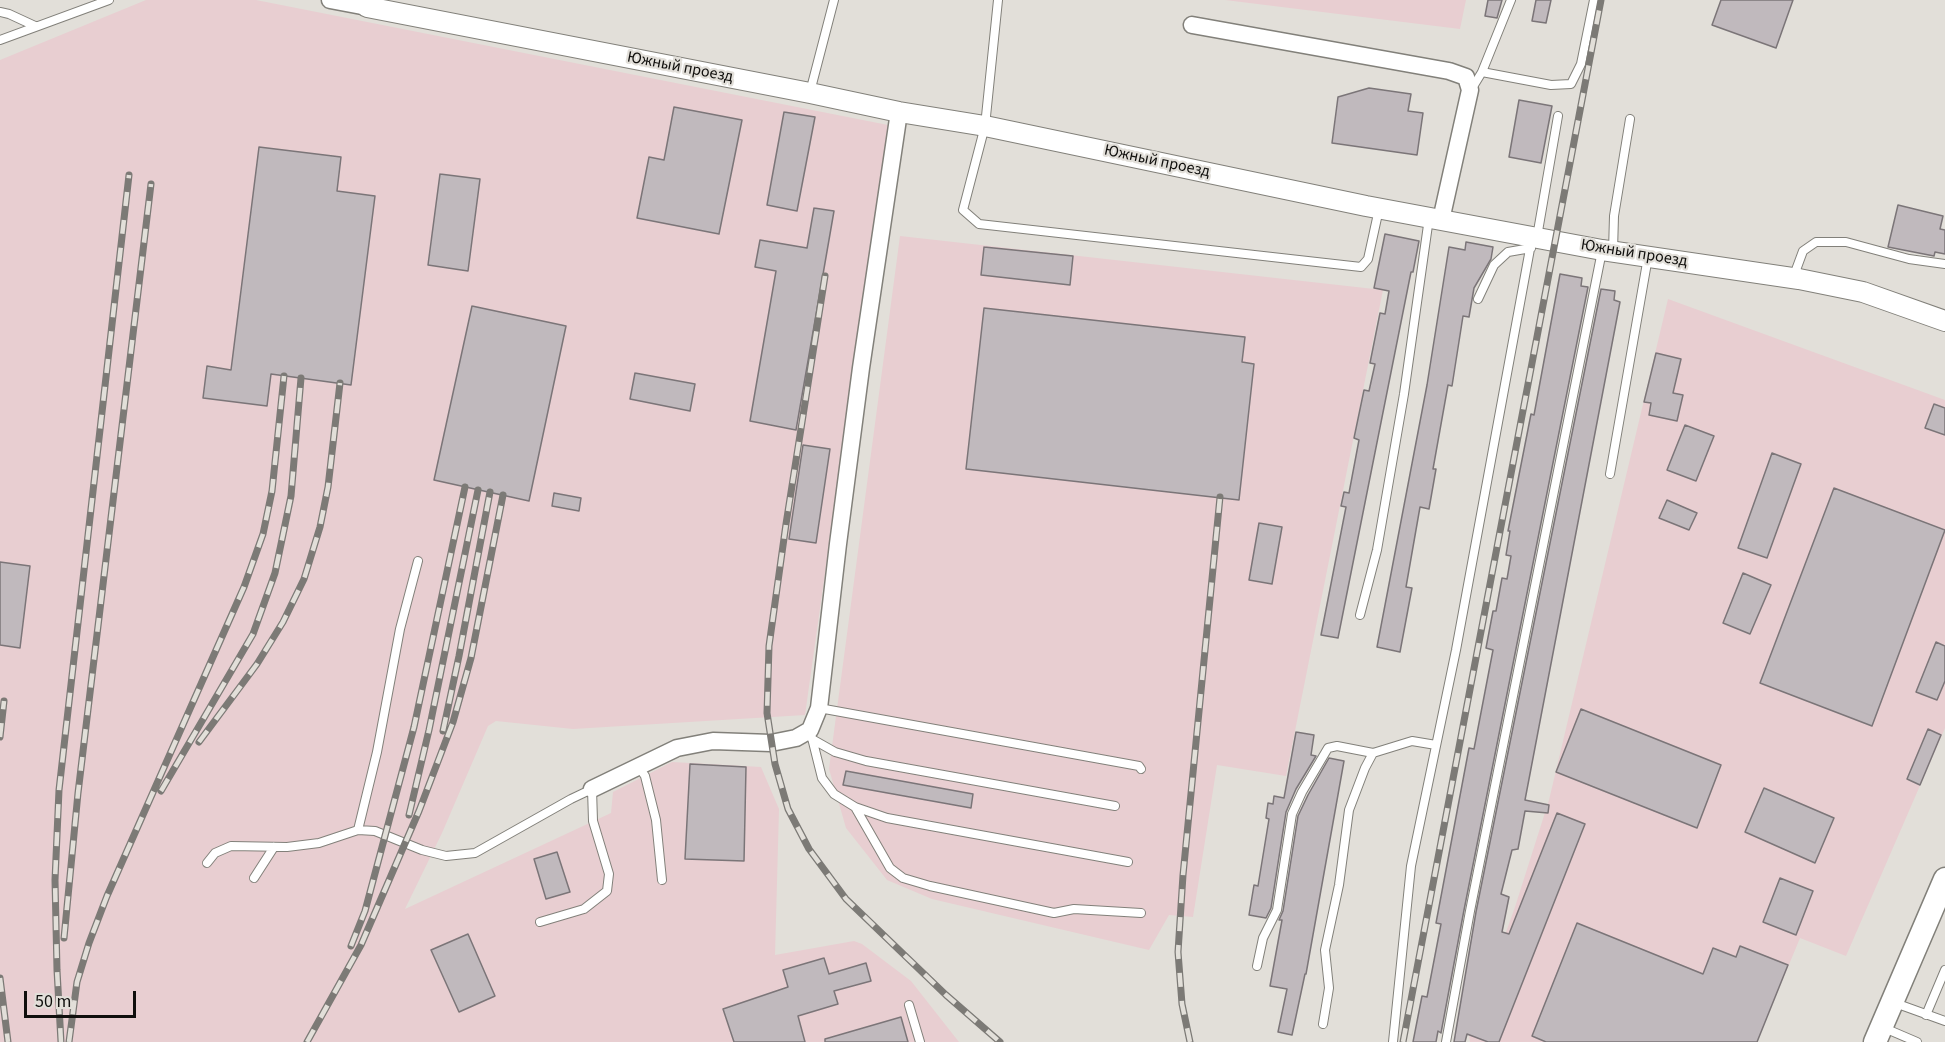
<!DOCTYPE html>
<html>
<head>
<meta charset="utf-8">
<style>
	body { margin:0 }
	#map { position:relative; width:1945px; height:1042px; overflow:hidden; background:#e2dfd9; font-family:"Source Sans 3",sans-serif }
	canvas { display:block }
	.scale { position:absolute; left:24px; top:991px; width:112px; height:27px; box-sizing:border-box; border:3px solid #100f0d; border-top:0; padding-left:8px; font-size:18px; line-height:21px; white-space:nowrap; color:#100f0d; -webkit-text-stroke:4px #e2dfd9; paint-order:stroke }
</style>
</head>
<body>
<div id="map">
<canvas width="1945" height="1042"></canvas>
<div class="scale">50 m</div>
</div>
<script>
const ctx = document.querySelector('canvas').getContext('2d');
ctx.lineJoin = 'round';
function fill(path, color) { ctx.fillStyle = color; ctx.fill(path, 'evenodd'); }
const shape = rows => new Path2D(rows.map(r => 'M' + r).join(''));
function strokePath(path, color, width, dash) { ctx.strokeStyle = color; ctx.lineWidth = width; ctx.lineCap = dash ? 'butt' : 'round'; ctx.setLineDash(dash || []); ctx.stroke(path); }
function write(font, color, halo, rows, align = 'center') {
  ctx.font = font + ' "Source Sans 3",sans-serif'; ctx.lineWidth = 4.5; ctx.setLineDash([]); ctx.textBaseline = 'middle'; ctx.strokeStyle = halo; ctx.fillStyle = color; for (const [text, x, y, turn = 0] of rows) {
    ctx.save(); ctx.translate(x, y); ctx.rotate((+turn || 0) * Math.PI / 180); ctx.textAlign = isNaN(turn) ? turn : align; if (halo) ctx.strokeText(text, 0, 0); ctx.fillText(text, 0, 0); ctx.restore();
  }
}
const industrial = shape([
	[146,0,256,0,888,125,805,715,573,729,496,721,488,726,442,833,405,909,611,813,613,792,672,762,761,767,779,809,775,955,854,941,862,944,911,981,959,1042,0,1042,0,60],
	[1225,0,1466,0,1460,29],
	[900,236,1383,290,1286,776,1217,765,1193,917,1169,915,1149,950,932,899,887,880,846,828,829,769],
	[1668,299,1945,400,1945,728,1846,956,1800,938,1757,1042,1470,1042,1469,1035,1515,907,1549,800]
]);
const building = shape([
	[1488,0,1502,0,1497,18,1485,16,1488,0],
	[1536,0,1551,0,1546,23,1532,21,1536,0],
	[1721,0,1793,0,1776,48,1712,25,1721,0],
	[1369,88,1411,94,1408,111,1423,113,1417,155,1332,143,1338,97,1369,88],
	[1519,100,1552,106,1541,163,1509,157,1519,100],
	[674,107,742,120,719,234,637,218,649,157,664,160,674,107],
	[784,112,815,117,797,211,767,205,784,112],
	[259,147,341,157,337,191,375,196,351,385,271,374,267,406,203,398,207,366,231,370,259,147],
	[440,174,480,179,468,271,428,265,440,174],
	[1898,205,1943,216,1940,229,1945,230,1945,254,1935,252,1934,256,1888,247,1898,205],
	[814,208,834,211,796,430,750,421,776,271,755,267,760,240,807,248,814,208],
	[1385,234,1419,241,1413,272,1411,272,1338,638,1321,635,1346,507,1341,506,1344,492,1349,493,1359,440,1354,438,1364,390,1369,391,1375,364,1370,363,1380,313,1385,314,1389,291,1374,288,1385,234],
	[1466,242,1493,247,1491,259,1474,288,1469,317,1463,316,1452,386,1448,385,1433,469,1436,469,1429,509,1420,507,1406,587,1412,588,1400,652,1377,647,1427,385,1449,247,1465,250,1466,242],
	[984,247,1073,256,1070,285,981,275,984,247],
	[1560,274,1582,278,1581,286,1588,287,1464,910,1441,1033,1438,1031,1436,1042,1413,1042,1422,996,1427,997,1441,924,1436,923,1469,748,1474,749,1493,650,1486,648,1493,611,1496,611,1502,578,1507,579,1511,556,1506,555,1510,531,1508,531,1531,414,1534,415,1560,274],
	[1601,289,1615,291,1614,300,1620,302,1525,800,1549,805,1548,813,1525,811,1518,849,1512,850,1501,894,1509,897,1502,932,1509,934,1557,813,1585,824,1499,1042,1488,1042,1467,1034,1465,1042,1454,1042,1476,912,1601,289],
	[472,306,566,326,529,501,434,480,472,306],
	[984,308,1245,337,1242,362,1254,364,1239,500,966,469,984,308],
	[1656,353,1681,359,1673,393,1683,395,1677,421,1649,415,1651,403,1644,402,1656,353],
	[635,373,695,384,690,411,630,399,635,373],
	[1934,404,1945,408,1945,435,1925,428,1934,404],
	[1685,425,1714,436,1696,481,1667,470,1685,425],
	[803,445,830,449,816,543,789,539,803,445],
	[1772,453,1801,464,1767,558,1738,548,1772,453],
	[1834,488,1945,530,1872,726,1760,683,1834,488],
	[554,493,581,498,579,511,552,506,554,493],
	[1667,500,1697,513,1689,530,1659,518,1667,500],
	[1259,523,1282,527,1272,584,1249,580,1259,523],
	[0,562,30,566,20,648,0,645,0,562],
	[1743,573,1771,585,1750,634,1723,623,1743,573],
	[1936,642,1945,646,1945,681,1937,700,1916,692,1936,642],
	[1581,709,1721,765,1697,828,1556,772,1581,709],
	[1928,729,1941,735,1920,785,1907,779,1928,729],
	[1296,732,1314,735,1311,755,1316,756,1296,789,1286,812,1271,908,1266,918,1249,915,1254,885,1258,886,1269,819,1266,818,1268,803,1273,804,1274,796,1284,798,1296,732],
	[1329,758,1344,761,1306,974,1305,974,1292,1035,1278,1032,1287,989,1270,986,1282,920,1279,920,1283,911,1298,816,1308,795,1329,758],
	[690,764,746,767,744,861,685,859,690,764],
	[846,771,973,794,971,808,843,785,846,771],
	[1764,788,1834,818,1815,863,1745,832,1764,788],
	[557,852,570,892,546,899,534,859,557,852],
	[1780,878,1813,891,1796,935,1763,922,1780,878],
	[1577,923,1703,974,1713,948,1736,957,1740,946,1788,965,1757,1042,1546,1042,1532,1036,1577,923],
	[468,934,495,996,459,1012,431,950,468,934],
	[824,958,829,974,866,963,871,981,834,991,838,1004,798,1016,805,1042,734,1042,723,1009,788,987,783,970,824,958],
	[901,1017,908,1042,825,1042,825,1039,901,1017]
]);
const service = shape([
	[998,0,985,126,963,210,979,224,1361,267,1368,259,1379,209],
	[0,12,9,14,35,26],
	[0,40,109,0],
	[1482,72,1551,85,1571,84,1581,64,1594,0],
	[1471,90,1482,72,1511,0],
	[810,92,834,0],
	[1537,237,1558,116],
	[1613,251,1614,216,1630,119],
	[1793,278,1803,251,1816,242,1846,242,1909,259,1945,264],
	[1478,299,1494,265,1508,252,1531,248],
	[1610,474,1648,257],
	[1360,615,1377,550,1404,394,1429,218],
	[819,708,1139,766,1141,769],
	[810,730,822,778,834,794,855,807,887,818,1128,862],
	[812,739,835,752,866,761,1115,806],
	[639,767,645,776,656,820,662,880],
	[855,807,890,868,903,878,930,886,1054,913,1074,909,1141,913],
	[358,830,377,752,400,629,418,561],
	[207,863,215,853,231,846,287,847,319,843,358,830,375,831,422,850,446,856,475,853,571,799,592,789,593,821,609,874,607,891,584,909,540,922],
	[254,878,274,847],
	[1257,966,1263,938,1277,910,1292,814,1302,792,1328,748,1337,746,1373,753],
	[1895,1003,1945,1021],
	[909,1005,920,1042],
	[1926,1015,1945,970],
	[1323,1024,1329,988,1325,950,1339,885,1349,810,1365,768,1373,753,1412,741,1436,745],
	[1882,1027,1917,1042],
	[1393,1042,1411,866,1456,650,1532,238],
	[1446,1042,1470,911,1602,251]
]);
const minor = shape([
	[330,0,367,7],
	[1192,25,1449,71,1466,77,1470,90,1441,220],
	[592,789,677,748,713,741,771,743,796,738,810,730,819,708,838,544,861,368,899,112]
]);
const tertiary = shape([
	[362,0,367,7,810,93,899,112,985,126,1366,206,1602,250,1799,279,1863,292,1945,321]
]);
const secondary = shape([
	[1875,1042,1945,879]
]);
const rail = shape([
	[825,276,786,524,769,646,767,713,775,764,788,809,809,849,846,899,946,995,1000,1042],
	[443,731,459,656,490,492],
	[0,737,4,701],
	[199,742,257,664,283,622,304,579,320,527,328,487,340,383],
	[161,791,253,634,275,573,291,496,301,378],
	[409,815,429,730,478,490],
	[64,938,78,793,151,184],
	[351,946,365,911,414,727,465,487],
	[0,978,8,1042],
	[61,1042,57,970,55,880,59,790,129,175],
	[69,1042,77,982,89,943,107,896,244,587,263,534,272,491,284,376],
	[307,1042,361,945,419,811,453,722,471,658,503,495],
	[1190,1042,1182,1004,1178,952,1183,875,1220,497],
	[1403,1042,1601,0]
]);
const streetNames = [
	["Южный проезд",680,68,11],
	["Южный проезд",1157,162,12],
	["Южный проезд",1634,254,9]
];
fill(industrial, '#e8ced1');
fill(building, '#c0b9bd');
strokePath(building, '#7b7578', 1.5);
strokePath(service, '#82807a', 10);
strokePath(minor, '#82807a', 19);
strokePath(tertiary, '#82807a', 22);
strokePath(secondary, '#82807a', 25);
strokePath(service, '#fff', 8);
strokePath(minor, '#fff', 16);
strokePath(tertiary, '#fff', 20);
strokePath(secondary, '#fff', 22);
strokePath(rail, '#7c7a76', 7);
strokePath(rail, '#e2dfd9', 4.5, [14]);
write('16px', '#100f0d', '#e2dfd9', streetNames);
</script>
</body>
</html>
